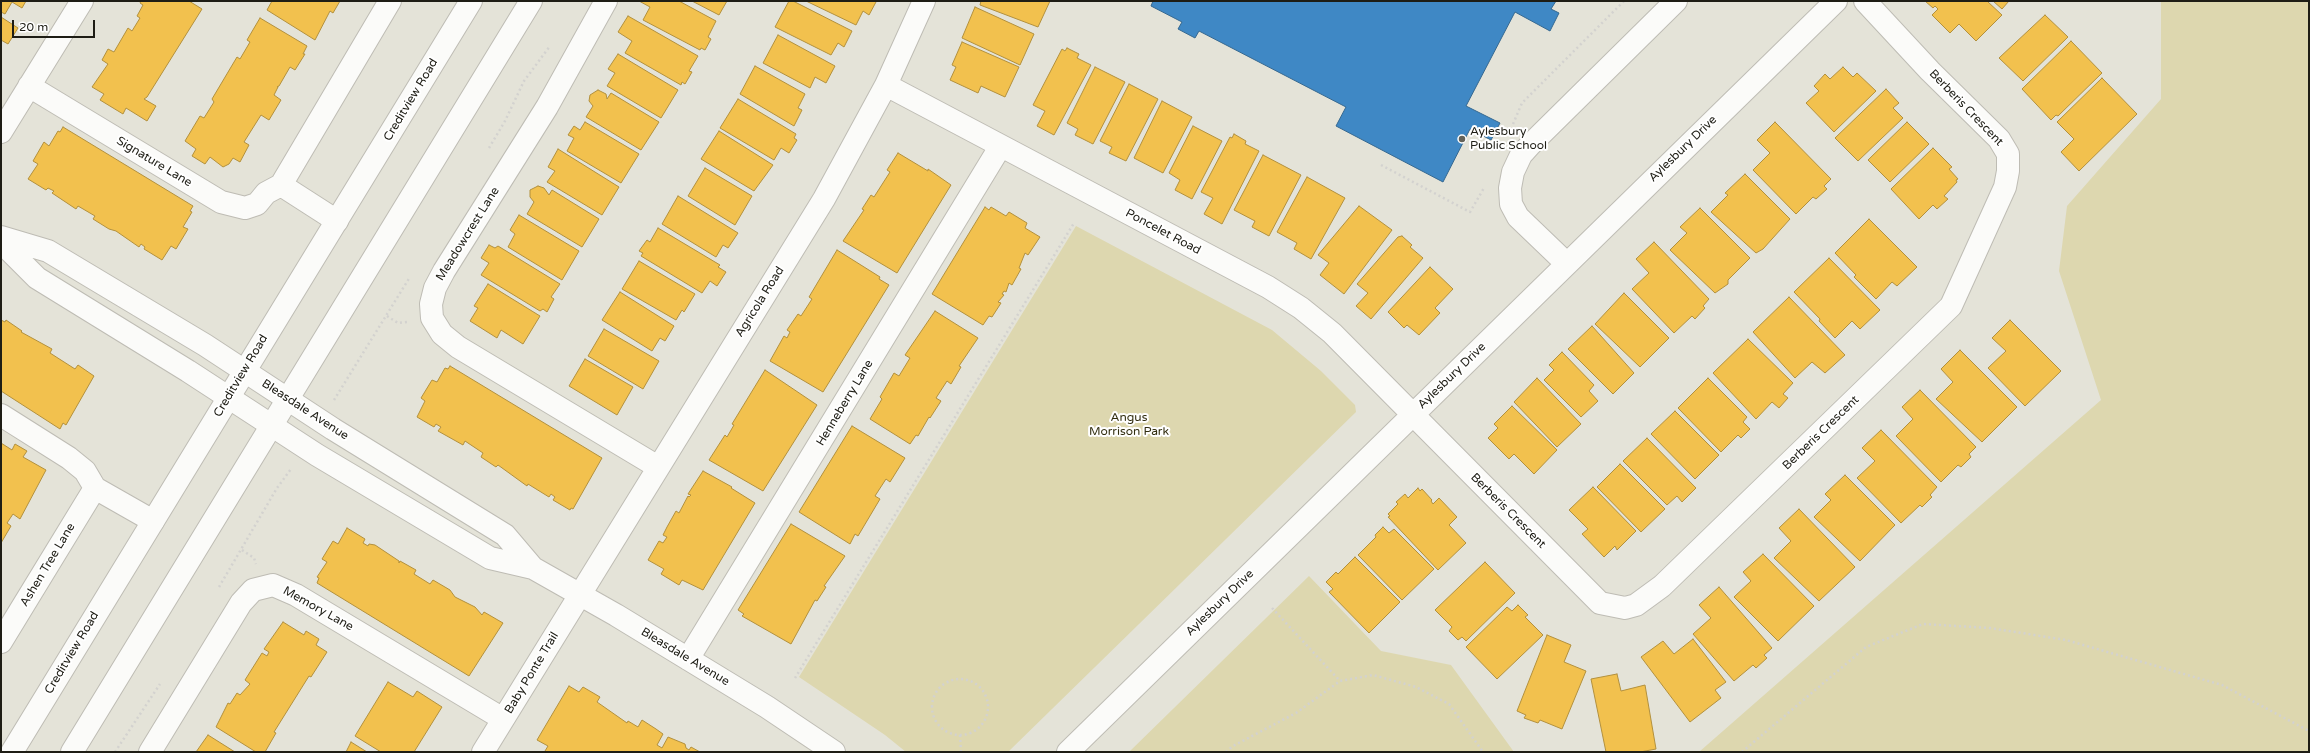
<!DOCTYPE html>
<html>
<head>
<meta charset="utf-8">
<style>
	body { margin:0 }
	#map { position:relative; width:2310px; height:753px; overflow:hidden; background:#e4e3d8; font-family:"Varela Round",sans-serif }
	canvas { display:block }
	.frame { position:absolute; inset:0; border:2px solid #1e1d15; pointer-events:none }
	.scale { position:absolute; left:12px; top:20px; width:83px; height:18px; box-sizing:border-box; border:2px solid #1e1d15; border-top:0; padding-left:5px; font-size:12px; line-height:14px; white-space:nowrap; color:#1e1d15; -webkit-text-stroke:3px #fff; paint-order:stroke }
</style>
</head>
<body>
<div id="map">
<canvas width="2310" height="753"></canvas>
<div class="frame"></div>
<div class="scale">20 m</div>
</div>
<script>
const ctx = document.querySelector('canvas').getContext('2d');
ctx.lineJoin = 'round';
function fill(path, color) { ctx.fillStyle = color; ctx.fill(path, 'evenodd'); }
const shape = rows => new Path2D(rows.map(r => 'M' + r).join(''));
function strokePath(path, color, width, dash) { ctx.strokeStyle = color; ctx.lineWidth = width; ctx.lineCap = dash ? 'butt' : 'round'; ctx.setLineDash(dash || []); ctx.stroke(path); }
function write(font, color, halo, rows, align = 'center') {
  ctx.font = font + ' "Varela Round",sans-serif'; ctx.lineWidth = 4; ctx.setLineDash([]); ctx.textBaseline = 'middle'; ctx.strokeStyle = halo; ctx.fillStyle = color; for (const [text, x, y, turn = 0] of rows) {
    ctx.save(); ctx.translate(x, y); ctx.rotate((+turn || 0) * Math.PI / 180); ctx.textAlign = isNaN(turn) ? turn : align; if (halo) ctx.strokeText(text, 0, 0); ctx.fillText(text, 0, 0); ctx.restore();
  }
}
const green = shape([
	[2161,1,2309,1,2309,752,1699,752,2101,400,2059,271,2067,206,2161,99],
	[1076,226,1272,330,1321,371,1355,405,1356,412,1008,752,906,752,885,735,799,677],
	[1309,576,1381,651,1451,665,1514,752,1129,752]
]);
const homes = shape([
	[1,1,26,1,22,8,12,2,5,14,1,12,1,1],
	[141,1,189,1,202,9,147,97,144,99,156,106,147,121,126,108,123,114,100,100,104,94,92,87,108,64,102,60,108,49,114,52,128,28,132,31,140,18,137,16,143,5,140,3,141,1],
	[272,1,340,1,333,13,330,11,315,40,267,10,272,1],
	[639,1,679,1,716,21,708,37,711,39,705,50,701,48,700,50,643,20,650,7,639,1],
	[692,1,727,1,719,15,692,1],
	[789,1,793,1,852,31,844,47,838,43,831,55,775,27,789,1],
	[806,1,875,1,876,2,869,15,863,11,856,25,806,1],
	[981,1,1050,1,1038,27,980,5,981,1],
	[1925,1,1987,1,2002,15,1976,41,1959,24,1950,33,1932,15,1938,9,1935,6,1933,8,1925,1],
	[1993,1,2009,1,2002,9,1993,1],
	[975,7,1034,34,1020,65,962,38,975,7],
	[2045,15,2068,37,2023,81,1999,58,2045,15],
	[628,16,698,56,689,71,692,72,685,84,682,82,681,85,625,53,632,41,618,32,628,16],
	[1,17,18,28,8,44,1,40,1,17],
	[260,18,307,46,303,54,305,54,295,70,290,67,279,86,277,87,278,87,274,95,281,100,269,120,261,115,244,142,249,145,240,162,233,158,229,164,223,167,210,157,205,164,192,156,196,149,185,141,200,116,204,118,214,102,212,99,237,57,240,59,250,42,247,40,260,18],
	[778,35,835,66,826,83,815,77,810,88,763,63,778,35],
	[2071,41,2102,73,2058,116,2056,115,2051,120,2022,89,2071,41],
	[962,42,1019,67,1005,97,981,86,978,93,950,80,956,67,952,65,962,42],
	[1067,48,1079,54,1077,58,1091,65,1054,135,1037,126,1045,111,1033,105,1062,49,1065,51,1067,48],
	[618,54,678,90,661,118,607,86,615,73,608,69,618,54],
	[755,66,805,94,798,108,802,110,794,126,740,94,755,66],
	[1095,67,1125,82,1093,144,1075,135,1078,129,1067,123,1095,67],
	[1843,67,1853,77,1857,73,1876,91,1834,132,1806,103,1819,91,1814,86,1825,74,1830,79,1843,67],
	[2102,78,2137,114,2079,171,2061,152,2074,139,2057,122,2102,78],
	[1129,84,1158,99,1126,161,1109,153,1112,147,1100,141,1129,84],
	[1886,89,1899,103,1893,108,1903,118,1858,161,1835,138,1886,89],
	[598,90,606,94,607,99,611,93,659,122,641,150,586,117,593,106,589,101,590,95,598,90],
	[738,99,796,134,794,138,797,140,789,153,781,148,774,160,720,128,738,99],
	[1162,101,1192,117,1163,173,1134,158,1162,101],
	[585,122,639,154,621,183,567,151,574,138,568,135,574,126,580,130,585,122],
	[1775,122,1831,179,1824,186,1827,189,1816,199,1813,197,1796,214,1753,170,1770,153,1757,140,1775,122],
	[1907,122,1929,144,1890,182,1868,160,1907,122],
	[1193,126,1222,141,1192,199,1175,190,1180,180,1169,173,1193,126],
	[63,127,193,206,190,211,192,212,183,227,188,229,176,249,171,246,162,260,144,249,145,247,141,244,139,247,116,231,109,229,93,219,95,216,78,206,76,209,52,193,54,191,48,188,46,190,28,179,38,164,33,161,44,142,49,146,58,131,60,132,63,127],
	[719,131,773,165,754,191,701,159,719,131],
	[1234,134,1246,141,1245,144,1259,151,1222,224,1204,214,1213,198,1201,192,1230,137,1232,138,1234,134],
	[1933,148,1952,167,1949,169,1958,179,1956,180,1957,182,1944,196,1948,199,1937,209,1933,205,1919,219,1891,189,1933,148],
	[558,149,619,187,602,215,547,182,555,171,548,167,558,149],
	[898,153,928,171,928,169,951,185,897,273,843,241,864,210,862,209,871,195,874,197,890,172,887,170,898,153],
	[1263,155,1301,175,1269,236,1252,227,1255,221,1234,210,1263,155],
	[705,168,752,196,735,225,688,196,705,168],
	[1745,174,1790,219,1763,249,1756,253,1711,212,1728,195,1725,193,1745,174],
	[1307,177,1345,198,1311,259,1294,249,1297,243,1277,232,1307,177],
	[538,186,544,188,549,195,552,190,599,219,582,247,527,214,534,202,530,197,530,190,538,186],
	[678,196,738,233,728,248,723,245,716,257,662,224,678,196],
	[1359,206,1392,230,1344,294,1320,275,1329,263,1318,255,1359,206],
	[985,207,989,210,991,207,1006,216,1009,212,1027,223,1025,228,1040,237,1028,255,1025,253,1019,268,1021,269,1012,285,1009,283,1006,292,1004,291,1002,294,1004,295,998,302,1001,303,992,317,989,316,983,325,932,294,985,207],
	[1700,208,1750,258,1728,280,1728,284,1715,293,1670,250,1687,233,1680,227,1700,208],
	[519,215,579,251,562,280,508,247,515,234,510,230,519,215],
	[1869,219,1917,267,1897,286,1892,282,1876,299,1854,277,1856,275,1835,253,1869,219],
	[658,228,720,265,718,267,726,272,717,286,710,281,702,293,641,256,643,253,639,251,647,240,650,242,658,228],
	[1402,236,1412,245,1410,247,1423,258,1371,319,1356,306,1368,293,1357,284,1398,237,1402,236],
	[1654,242,1709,299,1703,306,1705,308,1695,319,1692,316,1674,333,1632,289,1649,273,1636,259,1654,242],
	[489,245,495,248,498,246,560,284,551,297,554,299,547,312,543,309,540,311,481,275,489,263,481,258,489,245],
	[837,250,880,277,879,279,889,285,823,392,770,361,784,336,787,338,790,332,787,330,798,314,801,316,812,299,809,297,837,250],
	[1829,258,1880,310,1860,329,1852,321,1835,338,1819,321,1820,319,1794,292,1829,258],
	[639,261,695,294,684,312,682,310,676,320,622,289,639,261],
	[1430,267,1453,289,1435,308,1440,313,1419,335,1407,325,1404,328,1388,312,1430,267],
	[488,284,540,316,523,344,501,330,497,338,470,321,478,308,474,306,488,284],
	[620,292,674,326,665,341,660,338,652,351,602,320,620,292],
	[1624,293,1669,338,1640,367,1595,324,1624,293],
	[1789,297,1845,355,1825,373,1812,362,1795,378,1753,332,1789,297],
	[935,311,978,338,959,366,961,367,951,384,947,381,936,398,941,401,930,418,929,417,918,436,916,435,910,444,870,419,882,399,880,397,894,373,899,376,910,358,905,355,935,311],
	[1,320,5,322,6,320,22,331,21,332,52,349,50,353,75,369,78,365,94,376,66,425,63,423,60,429,1,391,1,320],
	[2010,320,2061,371,2025,406,1988,368,2006,351,1992,338,2010,320],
	[1592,326,1634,373,1613,394,1568,349,1592,326],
	[604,329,659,361,643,389,588,356,604,329],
	[1748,339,1793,383,1783,394,1788,398,1779,408,1772,402,1756,419,1713,373,1748,339],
	[1960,350,2017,407,1982,442,1936,399,1953,382,1941,369,1960,350],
	[1562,352,1594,385,1589,391,1598,401,1581,417,1544,380,1554,370,1549,365,1562,352],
	[585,359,633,387,617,415,569,386,585,359],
	[450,366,602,458,573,509,571,508,570,510,553,500,555,497,551,494,549,497,528,484,527,486,498,465,496,467,481,457,483,453,465,441,463,445,438,431,441,427,436,424,434,427,417,417,425,401,421,398,432,380,437,382,445,368,448,369,450,366],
	[765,370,817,405,763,491,709,460,725,435,727,437,734,425,732,424,765,370],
	[1537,378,1581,424,1557,447,1514,402,1537,378],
	[1708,378,1747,417,1743,422,1750,429,1741,438,1738,435,1721,452,1678,408,1708,378],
	[1920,390,1976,447,1969,454,1971,457,1961,467,1958,465,1941,482,1896,436,1913,419,1902,407,1920,390],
	[1512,406,1557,450,1534,474,1514,454,1509,459,1488,438,1498,428,1494,424,1512,406],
	[1675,411,1719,455,1695,479,1651,434,1675,411],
	[852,426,905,458,890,482,886,479,875,496,880,499,858,536,855,534,850,544,799,512,852,426],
	[1881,430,1937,487,1930,495,1932,497,1922,507,1920,505,1901,523,1857,478,1875,461,1862,448,1881,430],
	[1647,438,1696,488,1682,502,1677,496,1667,505,1623,461,1647,438],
	[1,443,12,450,15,444,27,451,23,457,46,470,20,519,13,514,7,523,11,526,1,543,1,443],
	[1620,464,1665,509,1641,532,1597,487,1620,464],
	[703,471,732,487,731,488,755,503,703,590,682,580,679,585,661,574,664,569,648,560,659,541,663,543,667,537,663,535,667,527,676,511,679,513,688,496,689,497,691,495,688,494,703,471],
	[1845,475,1895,525,1860,561,1814,517,1831,500,1825,494,1845,475],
	[1593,487,1636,531,1617,550,1615,546,1604,557,1582,534,1588,529,1569,510,1593,487],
	[1418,488,1420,491,1422,489,1432,500,1431,501,1433,504,1439,498,1457,517,1449,525,1466,543,1438,570,1388,517,1390,516,1388,514,1398,504,1396,502,1405,494,1408,498,1418,488],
	[1799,509,1855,567,1819,601,1774,558,1791,541,1779,528,1799,509],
	[791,524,845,556,824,586,826,587,817,601,815,600,791,644,742,616,744,614,738,610,791,524],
	[1383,527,1389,533,1394,529,1434,569,1402,600,1358,555,1376,537,1375,535,1383,527],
	[347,528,365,539,363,543,368,546,369,544,375,545,399,561,399,563,400,561,416,570,414,574,430,584,433,580,450,590,455,597,475,607,482,615,484,612,503,623,469,676,317,583,319,578,317,577,327,562,322,559,333,541,338,544,347,528],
	[1763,554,1814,606,1778,641,1734,597,1751,581,1743,572,1763,554],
	[1355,557,1400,602,1369,633,1329,592,1333,589,1326,582,1336,572,1338,574,1355,557],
	[1485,562,1515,593,1466,641,1462,637,1458,640,1449,631,1452,627,1435,610,1485,562],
	[1719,587,1772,648,1764,655,1767,658,1756,668,1753,665,1734,681,1693,634,1711,618,1699,605,1719,587],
	[1518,605,1528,615,1525,617,1543,635,1497,679,1466,647,1507,607,1512,611,1518,605],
	[283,622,304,635,306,631,319,639,316,645,327,652,311,677,309,676,274,732,276,733,265,752,256,752,216,727,228,703,230,704,237,693,240,695,250,684,245,680,262,653,267,656,269,652,264,649,283,622],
	[1547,635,1571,645,1564,662,1586,671,1562,729,1540,720,1538,723,1524,718,1526,715,1517,711,1547,635],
	[1693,639,1726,682,1715,690,1721,698,1690,722,1641,657,1663,641,1674,654,1693,639],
	[1617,674,1621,691,1645,685,1656,749,1640,752,1606,752,1591,679,1617,674],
	[388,682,413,697,417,691,442,707,414,752,381,752,355,736,388,682],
	[569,686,579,692,583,687,600,697,597,702,627,723,628,721,638,727,642,720,656,729,663,734,657,745,662,748,668,737,685,744,686,748,689,750,691,747,700,752,547,752,545,751,548,746,537,740,569,686],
	[208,735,235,752,196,752,208,735],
	[351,742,367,752,346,752,351,742]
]);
const schools = shape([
	[1153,1,1556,1,1551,9,1559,13,1550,31,1515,12,1466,106,1500,123,1491,140,1470,129,1443,182,1336,126,1346,107,1199,31,1195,38,1178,29,1182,22,1151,6,1153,1]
]);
const path = shape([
	[1513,124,1522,103,1624,1],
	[489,148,505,121,524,81,550,46],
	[1381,165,1470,212,1484,188],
	[387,316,398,323,408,322],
	[334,400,410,277],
	[242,550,254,558,256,564],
	[219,587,277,488,291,469],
	[1272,608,1340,681],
	[795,678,1074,223],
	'932 707a28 28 0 1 1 56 0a28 28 0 1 1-56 0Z',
	[960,735,961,752],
	[115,752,160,684],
	[1226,752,1233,746,1296,713,1340,681,1373,675,1416,687,1449,704,1483,752],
	[1742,752,1866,647,1923,624,1990,628,2066,640,2222,685,2309,731]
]);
const minor = shape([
	[606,1,547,107,444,271,435,288,431,304,432,318,442,334,458,347,658,467],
	[886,85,1268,287,1301,308,1332,333,1600,603,1625,608,1636,605,1662,586,1951,306,2005,187,2008,171,2008,154,1999,139,1930,71,1865,1],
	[29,86,221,202,245,208,257,204,266,193,281,185,390,1],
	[1,132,82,1],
	[281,185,337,221],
	[1,237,48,251,205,345,333,429,505,535,533,568],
	[1,242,37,278,188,371,317,455,490,558,533,568,616,615,767,707,834,752],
	[1567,264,1518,217,1511,204,1510,188,1513,172,1521,155,1530,145,1676,1],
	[1,415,69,458,85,471,95,488,1,642],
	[95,488,153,521],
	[688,659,1000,147],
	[150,752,241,603,253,590,273,585,296,595,503,719],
	[483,752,824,199,886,85,924,1],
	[1068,752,1836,1]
]);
const major = shape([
	[12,752,471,1],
	[72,752,531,1]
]);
const markers = [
	[1462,139,4,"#636259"]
];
const streetNames = [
	["Creditview Road",411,100,-59],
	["Berberis Crescent",1966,108,46],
	["Aylesbury Drive",1683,149,-44],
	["Signature Lane",154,162,31],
	["Poncelet Road",1163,232,28],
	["Meadowcrest Lane",468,234,-58],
	["Agricola Road",760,302,-58],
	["Creditview Road",241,376,-59],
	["Aylesbury Drive",1452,376,-44],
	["Henneberry Lane",845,403,-59],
	["Bleasdale Avenue",305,410,33],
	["Berberis Crescent",1821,433,-44],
	["Berberis Crescent",1508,511,45],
	["Ashen Tree Lane",48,565,-59],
	["Aylesbury Drive",1220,603,-44],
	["Memory Lane",318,609,29],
	["Creditview Road",72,653,-59],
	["Bleasdale Avenue",685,657,31],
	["Baby Ponte Trail",532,673,-59]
];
const poiNames = [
	["Aylesbury",1470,132],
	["Public School",1470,146]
];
const parkNames = [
	["Angus",1129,418],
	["Morrison Park",1129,432]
];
fill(green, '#ddd7af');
fill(homes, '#f2c14e');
strokePath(homes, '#b2903d', 1);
fill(schools, '#3f88c5');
strokePath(schools, '#356890', 1);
strokePath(minor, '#bebcb4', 24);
strokePath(major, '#bebcb4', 24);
strokePath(path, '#d3d2cf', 2.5, [2, 3]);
strokePath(minor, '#fbfbf9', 22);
strokePath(major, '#fbfbf9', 22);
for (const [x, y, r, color] of markers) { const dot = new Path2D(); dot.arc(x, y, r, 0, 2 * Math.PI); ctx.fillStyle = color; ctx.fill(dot); strokePath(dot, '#fff', 1.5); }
write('12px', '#1e1d15', '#fff', streetNames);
write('12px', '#1e1d15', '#fff', poiNames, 'left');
write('12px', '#312d0f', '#fff', parkNames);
</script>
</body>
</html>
